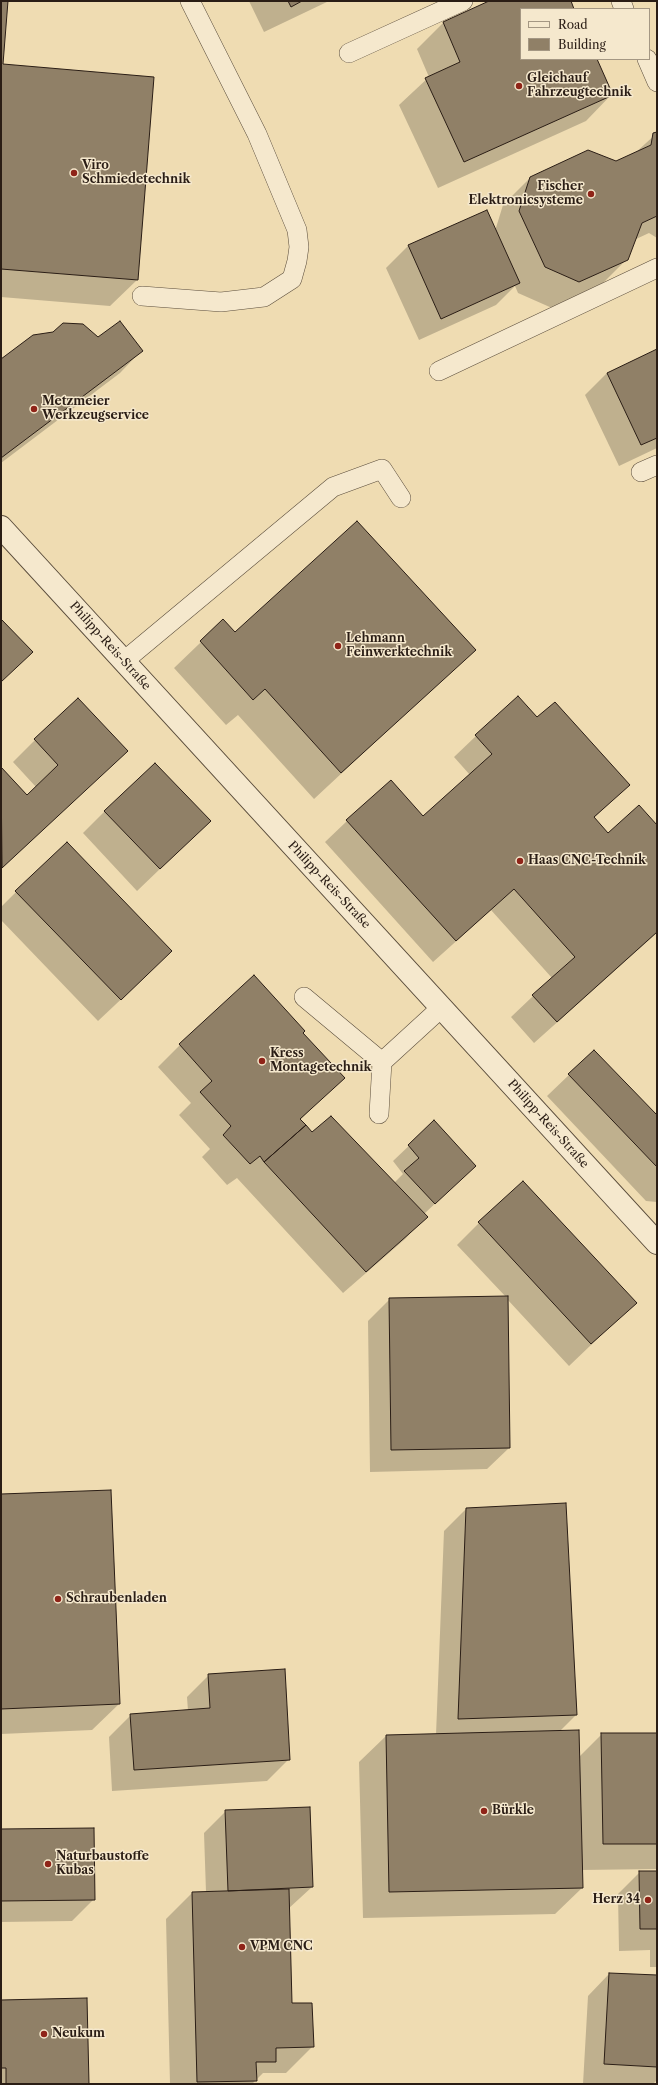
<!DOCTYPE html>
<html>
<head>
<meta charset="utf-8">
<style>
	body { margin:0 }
	#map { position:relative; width:658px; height:2085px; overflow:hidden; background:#efdcb2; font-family:"Libre Caslon Text",serif }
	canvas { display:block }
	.frame { position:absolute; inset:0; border:2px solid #2a1d15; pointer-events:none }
	.legend { position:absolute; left:520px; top:8px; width:130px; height:52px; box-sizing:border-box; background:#f5e8cd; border:1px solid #a49783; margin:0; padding:5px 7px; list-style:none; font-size:12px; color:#2a1d15 }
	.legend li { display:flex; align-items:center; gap:8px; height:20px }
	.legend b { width:20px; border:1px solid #a49783 }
</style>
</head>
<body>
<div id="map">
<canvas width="658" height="2085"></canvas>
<div class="frame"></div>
<ul class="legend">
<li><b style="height:5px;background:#f5e8cd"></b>Road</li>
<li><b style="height:11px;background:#908067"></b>Building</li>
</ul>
</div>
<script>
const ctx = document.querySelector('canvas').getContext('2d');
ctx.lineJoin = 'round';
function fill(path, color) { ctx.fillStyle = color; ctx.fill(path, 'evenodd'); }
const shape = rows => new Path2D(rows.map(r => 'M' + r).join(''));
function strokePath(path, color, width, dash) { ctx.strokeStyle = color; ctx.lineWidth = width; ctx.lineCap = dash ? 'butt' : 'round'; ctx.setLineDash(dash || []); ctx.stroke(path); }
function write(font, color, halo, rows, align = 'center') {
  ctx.font = font + ' "Libre Caslon Text",serif'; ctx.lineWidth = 3; ctx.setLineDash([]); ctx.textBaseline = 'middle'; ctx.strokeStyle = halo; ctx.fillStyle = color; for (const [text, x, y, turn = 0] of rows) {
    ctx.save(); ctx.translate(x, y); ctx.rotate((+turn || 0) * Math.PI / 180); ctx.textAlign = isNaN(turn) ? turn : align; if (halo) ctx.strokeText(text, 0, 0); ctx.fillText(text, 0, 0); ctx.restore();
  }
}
const shadow = shape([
	[1,1,7,1,2,65,137,280,110,306,1,297],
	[249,1,329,1,264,32],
	[491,1,569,1,573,9,521,9,521,59,596,59,612,94,586,121,438,188,399,105,429,77,417,49,443,23],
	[657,133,657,238,649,233,634,240,627,259,600,286,552,308,518,293,515,286,496,305,419,340,386,268,408,246,486,212,495,231,503,205,530,178,616,162,634,154],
	[98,338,141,351,120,373,1,463,1,360],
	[657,350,657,448,619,466,585,395,607,373],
	[223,621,235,633,474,650,314,799,238,715,226,725,174,668],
	[537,719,629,785,594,818,608,834,657,826,657,933,534,1043,511,1017,552,978,491,910,433,962,325,842,347,821,423,817,470,775,454,757,476,736],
	[35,740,104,772,1,869,1,769,27,796,36,787,13,762],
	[105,811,210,821,137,891,83,833],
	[16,892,149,973,98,1021,1,920,1,907],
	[302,1033,343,1078,300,1120,312,1133,394,1183,403,1174,393,1161,434,1122,475,1166,424,1214,426,1217,405,1239,343,1293,237,1178,227,1185,202,1157,210,1149,179,1115,191,1103,158,1067,180,1045],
	[594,1051,657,1117,657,1202,646,1201,547,1096],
	[479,1223,635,1303,569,1366,507,1299,509,1448,487,1469,370,1472,368,1321,390,1299,506,1297,457,1245],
	[1,1495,119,1704,92,1730,1,1734],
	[466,1509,576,1715,559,1732,578,1758,602,1734,657,1734,657,1869,581,1870,582,1888,555,1914,363,1918,359,1762,386,1736,436,1735,444,1531],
	[209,1675,289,1759,267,1781,112,1791,109,1737,131,1715,188,1711,187,1697],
	[226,1811,312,1887,288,1909,291,2004,313,2046,286,2073,263,2073,252,2084,170,2084,166,1919,192,1893,206,1892,204,1833],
	[1,1830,94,1899,72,1921,1,1922],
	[640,1872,657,1872,657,1967,650,1967,650,1950,619,1951,618,1894],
	[609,1974,657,1976,657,2080,653,2084,583,2084,588,1996],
	[1,2001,88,2084,1,2084]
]);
const building = shape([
	[1,1,8,1,3,64,154,77,138,280,1,269,1,1],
	[288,1,302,1,291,7,288,1],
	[489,1,571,1,574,9,521,9,521,59,597,59,613,95,464,162,425,78,460,62,443,22,489,1],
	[657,132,657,216,642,223,628,260,579,282,545,267,519,211,530,177,588,150,616,161,651,145,653,133,657,132],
	[487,210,520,283,441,319,408,245,487,210],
	[120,321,143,351,1,458,1,359,33,335,53,332,63,323,83,324,98,337,120,321],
	[657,349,657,438,641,445,607,373,657,349],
	[357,521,476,650,341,773,265,689,253,700,200,641,223,619,235,632,357,521],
	[1,619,33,652,1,682,1,619],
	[518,696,537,717,555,702,630,785,594,817,608,833,639,805,657,825,657,932,557,1022,532,995,575,957,514,889,456,941,346,820,391,780,423,816,492,754,475,735,518,696],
	[78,698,128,751,2,868,1,767,27,795,58,765,34,739,78,698],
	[155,763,211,821,160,869,104,811,155,763],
	[67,842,172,951,121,1000,15,891,67,842],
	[254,975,305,1031,303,1033,345,1078,300,1119,306,1125,264,1162,260,1156,250,1164,223,1135,231,1126,200,1092,212,1081,179,1044,254,975],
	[594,1050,657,1115,657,1167,568,1074,594,1050],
	[331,1116,428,1217,366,1272,264,1162,306,1125,312,1132,331,1116],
	[434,1120,476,1166,435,1204,404,1171,419,1158,408,1145,434,1120],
	[523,1181,637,1303,591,1344,478,1222,523,1181],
	[508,1296,510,1448,391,1450,389,1298,508,1296],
	[111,1490,120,1704,1,1709,1,1494,111,1490],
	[566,1503,577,1715,458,1719,466,1508,566,1503],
	[285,1669,290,1760,134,1770,130,1714,210,1708,208,1674,285,1669],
	[579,1730,583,1888,389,1892,386,1735,579,1730],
	[601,1733,657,1733,657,1844,603,1844,601,1733],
	[310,1807,313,1887,228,1891,225,1810,310,1807],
	[94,1828,95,1900,1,1901,1,1829,94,1828],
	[639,1871,657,1871,657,1929,640,1929,639,1871],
	[289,1889,292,2003,312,2003,314,2047,276,2048,276,2062,256,2062,257,2081,197,2082,192,1892,289,1889],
	[609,1973,657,1975,657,2067,604,2064,609,1973],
	[87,1998,89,2084,6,2084,6,2068,1,2068,1,2000,87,1998]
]);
const lane = shape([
	[621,1,624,9],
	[349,53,463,1],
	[647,59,657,82],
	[142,296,221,302,264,297,292,279,297,261,299,247,297,230,257,134,190,1],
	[439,371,657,268],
	[641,472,657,465],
	[124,661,333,487,382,469,401,498],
	[304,997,382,1062],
	[379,1114,382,1062,441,1008]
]);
const street = shape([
	[1,527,657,1243]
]);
const markers = [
	[519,86,4,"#8f2418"],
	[74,173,4,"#8f2418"],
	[591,194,4,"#8f2418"],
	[34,409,4,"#8f2418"],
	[338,646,4,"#8f2418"],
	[520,861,4,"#8f2418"],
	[262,1061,4,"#8f2418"],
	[58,1599,4,"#8f2418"],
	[484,1811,4,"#8f2418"],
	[48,1864,4,"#8f2418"],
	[648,1900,4,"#8f2418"],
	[242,1947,4,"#8f2418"],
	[44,2034,4,"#8f2418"]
];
const poiNames = [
	["Gleichauf",527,79],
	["Fahrzeugtechnik",527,93],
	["Viro",82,166],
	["Schmiedetechnik",82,180],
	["Fischer",583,187,"right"],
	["Elektronicsysteme",583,201,"right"],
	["Metzmeier",42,402],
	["Werkzeugservice",42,416],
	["Lehmann",346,639],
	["Feinwerktechnik",346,653],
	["Haas CNC-Technik",528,861],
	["Kress",270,1054],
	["Montagetechnik",270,1068],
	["Schraubenladen",66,1599],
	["Bürkle",492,1811],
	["Naturbaustoffe",56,1857],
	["Kubas",56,1871],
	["Herz 34",640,1900,"right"],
	["VPM CNC",250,1947],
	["Neukum",52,2034]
];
const streetNames = [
	["Philipp-Reis-Straße",110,646,48],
	["Philipp-Reis-Straße",329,885,47],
	["Philipp-Reis-Straße",548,1124,48]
];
fill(shadow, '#0003');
fill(building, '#908067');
strokePath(building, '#2a1d15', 1);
strokePath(lane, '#5b4d3c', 20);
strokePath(street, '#5b4d3c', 24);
strokePath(lane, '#f5e8cd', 19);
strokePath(street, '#f5e8cd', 22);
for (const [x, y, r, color] of markers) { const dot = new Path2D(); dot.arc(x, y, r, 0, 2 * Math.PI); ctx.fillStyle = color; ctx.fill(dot); strokePath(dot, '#f5e8cd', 1.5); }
write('bold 12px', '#2a1d15', '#f5e8cd', poiNames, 'left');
write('12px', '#2a1d15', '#f5e8cd', streetNames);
</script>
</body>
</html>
